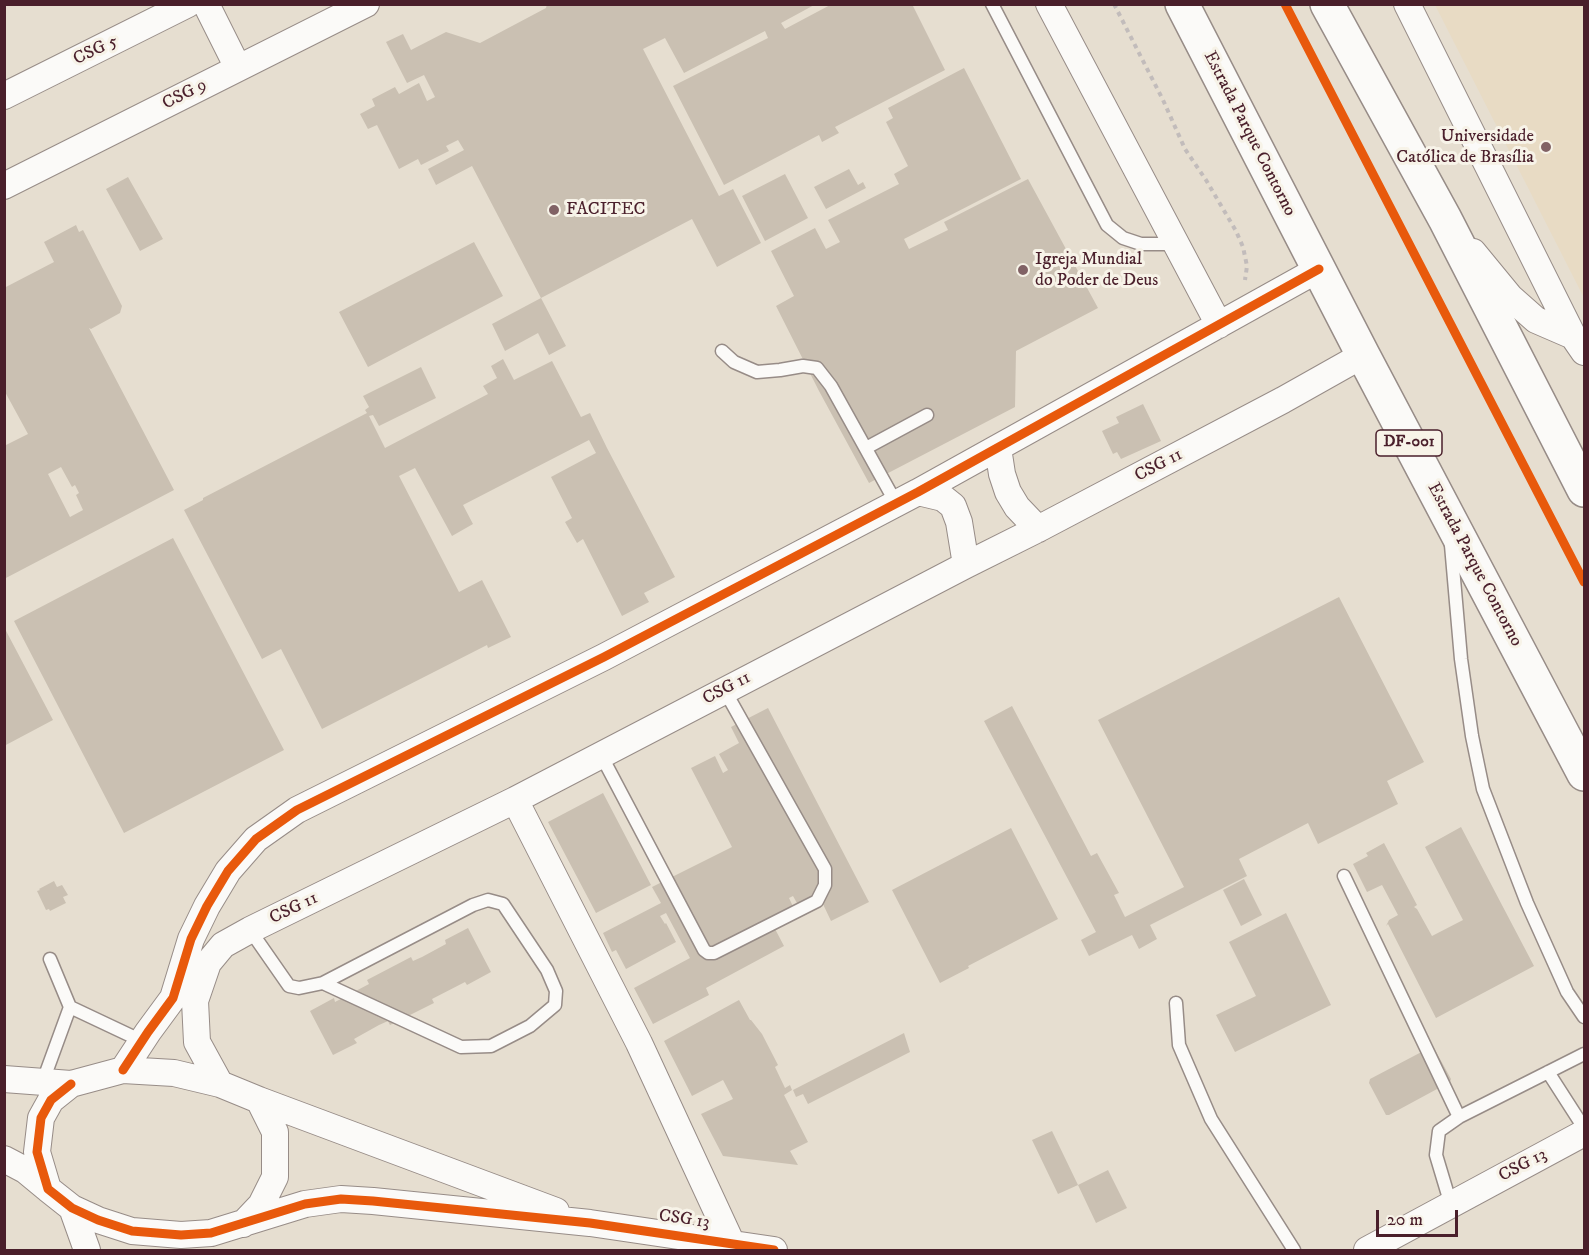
<!DOCTYPE html>
<html>
<head>
<meta charset="utf-8">
<style>
	body { margin:0 }
	#map { position:relative; width:1589px; height:1255px; overflow:hidden; background:#e6ded0; font-family:"IM FELL DW Pica",serif }
	canvas { display:block }
	.frame { position:absolute; inset:0; border:6px solid #4a1f2b; pointer-events:none }
	.scale { position:absolute; left:1376px; top:1210px; width:82px; height:27px; box-sizing:border-box; border:3px solid #4a1f2b; border-top:0; padding-left:8px; font-size:18px; line-height:21px; white-space:nowrap; color:#4a1f2b; -webkit-text-stroke:4px #f7f3e8; paint-order:stroke }
</style>
</head>
<body>
<div id="map">
<canvas width="1589" height="1255"></canvas>
<div class="frame"></div>
<div class="scale">20 m</div>
</div>
<script>
const ctx = document.querySelector('canvas').getContext('2d');
ctx.lineJoin = 'round';
function fill(path, color) { ctx.fillStyle = color; ctx.fill(path, 'evenodd'); }
const shape = rows => new Path2D(rows.map(r => 'M' + r).join(''));
function strokePath(path, color, width, dash) { ctx.strokeStyle = color; ctx.lineWidth = width; ctx.lineCap = dash ? 'butt' : 'round'; ctx.setLineDash(dash || []); ctx.stroke(path); }
function write(font, color, halo, rows, align = 'center') {
  ctx.font = font + ' "IM FELL DW Pica",serif'; ctx.lineWidth = 6; ctx.setLineDash([]); ctx.textBaseline = 'middle'; ctx.strokeStyle = halo; ctx.fillStyle = color; for (const [text, x, y, turn = 0] of rows) {
    ctx.save(); ctx.translate(x, y); ctx.rotate((+turn || 0) * Math.PI / 180); ctx.textAlign = isNaN(turn) ? turn : align; if (halo) ctx.strokeText(text, 0, 0); ctx.fillText(text, 0, 0); ctx.restore();
  }
}
const built = shape([
	[1435,5,1584,5,1584,298,1580,290]
]);
const building = shape([
	[547,4,816,4,781,23,785,29,832,4,912,4,945,70,835,127,839,133,822,142,819,135,724,185,673,86,768,38,765,31,684,73,665,38,643,49,719,196,733,189,761,243,717,267,692,219,541,298,472,166,436,185,428,169,464,150,458,140,446,146,449,151,421,165,418,159,399,169,377,125,368,129,360,114,375,106,372,99,395,87,399,94,419,83,427,101,435,97,424,75,407,83,386,42,403,34,411,50,446,32,480,43,546,8],
	[964,68,1021,179,904,239,909,249,948,230,944,222,1028,179,1098,308,1016,351,1015,407,869,483,819,391,776,306,794,296,771,251,815,228,826,249,840,242,828,220,899,184,894,174,908,166,886,122,893,118,888,108],
	[849,169,858,185,863,182,866,188,826,209,814,187],
	[785,174,808,218,765,241,742,196],
	[128,177,163,239,140,251,106,189],
	[76,225,79,232,83,230,122,306,120,313,91,329,89,328,174,490,4,579,4,446,28,434,4,390,4,288,54,262,44,242],
	[61,467,72,487,75,485,79,493,76,495,83,510,70,517,48,474],
	[474,242,503,296,368,367,339,312],
	[541,298,566,346,549,355,538,333,505,351,492,324],
	[503,359,514,380,552,361,581,417,590,413,607,448,675,577,644,593,649,602,622,616,583,539,577,543,565,522,572,518,551,477,596,453,589,440,463,505,473,524,452,536,415,468,399,476,459,592,482,580,511,637,488,648,487,645,322,729,281,649,262,659,184,510,203,500,203,498,367,413,365,410,369,407,363,396,421,367,436,398,379,426,373,415,369,416,385,448,488,394,483,386,497,378,491,366],
	[1143,404,1161,441,1121,459,1117,452,1113,454,1102,431,1119,423,1116,417],
	[173,538,284,750,124,833,14,621],
	[1339,597,1424,762,1387,781,1398,804,1318,844,1308,823,1239,859,1247,876,1150,925,1157,939,1139,949,1132,935,1089,956,1081,940,1096,932,984,721,1012,706,1091,856,1097,853,1119,893,1114,895,1125,917,1184,887,1098,720],
	[4,627,53,720,4,746],
	[768,708,869,902,831,921,822,902,802,912,793,896,789,898,797,915,774,927,784,946,706,988,709,995,653,1024,634,988,690,958,666,913,660,916,665,924,666,923,676,942,626,969,616,950,612,952,603,933,661,903,652,887,732,847,691,768,715,756,723,773,728,770,719,754,739,743,731,727],
	[603,793,651,885,596,913,548,822],
	[1461,827,1534,966,1436,1018,1388,924,1386,926,1389,920,1398,915,1382,885,1367,892,1353,864,1368,856,1366,853,1384,843,1417,905,1414,907,1417,909,1432,936,1463,920,1425,847],
	[1011,828,1058,919,968,966,969,968,940,983,892,890],
	[1244,879,1262,915,1241,926,1223,890],
	[54,881,57,887,62,885,68,895,63,897,66,903,50,911,49,909,46,910,37,891,40,890,39,889],
	[1286,913,1331,1005,1235,1052,1216,1015,1256,996,1229,942],
	[468,928,491,972,467,985,465,982,432,999,434,1003,390,1025,388,1021,379,1025,354,1039,357,1043,333,1055,310,1011,334,998,335,1002,369,984,367,980,411,957,413,961,422,957,446,944,445,940],
	[739,1000,750,1020,751,1020,762,1034,778,1065,775,1067,785,1088,790,1085,792,1090,784,1095,808,1142,790,1151,798,1165,723,1156,701,1114,733,1099,723,1080,692,1096,664,1041],
	[904,1033,910,1052,808,1104,803,1094,796,1097,793,1090],
	[1431,1047,1434,1048,1451,1079,1450,1082,1389,1115,1386,1115,1369,1083,1370,1079],
	[1052,1131,1078,1185,1058,1194,1032,1140],
	[1108,1170,1127,1208,1096,1223,1078,1185]
]);
const path = shape([
	[1114,4,1163,100,1185,149,1206,180,1236,231,1243,247,1247,266,1245,280]
]);
const lane = shape([
	[992,4,1107,225,1123,238,1141,244,1176,244],
	[722,351,734,362,757,372,780,370,803,366,817,368,831,386,896,503],
	[866,448,927,415],
	[1451,545,1461,659,1472,736,1483,789,1527,903,1567,992,1584,1017],
	[601,755,704,950,708,953,714,953,817,901,825,885,825,869,725,691],
	[1344,876,1459,1117],
	[250,930,289,986,299,988,323,983,473,905,488,900,503,904,547,970,556,991,555,1005,530,1026,491,1046,461,1047,323,983],
	[1176,1003,1179,1045,1211,1119,1294,1250],
	[70,1007,142,1041],
	[1548,1072,1584,1128],
	[43,1081,70,1007,50,959],
	[1451,1205,1436,1155,1439,1131,1459,1117,1584,1054]
]);
const street = shape([
	[206,4,238,68],
	[1049,4,1219,325],
	[1407,4,1573,336],
	[4,96,188,4],
	[4,186,366,4],
	[1473,252,1510,297,1536,320,1573,336,1584,352],
	[998,448,1002,474,1008,492,1017,507,1038,529],
	[918,492,943,498,953,506,959,522,966,565],
	[515,800,639,1043,732,1244],
	[123,1070,148,1032,173,998,191,939,207,906,228,871,256,839,297,810,604,657,918,492,1319,269],
	[4,1079,71,1084,123,1070,174,1073,220,1084,259,1100,275,1132,275,1177,261,1205,243,1224],
	[71,1084,51,1100,41,1118,37,1152,48,1189,72,1208,98,1220,132,1231,181,1235,211,1233,305,1204,341,1199,373,1201,590,1223,774,1250],
	[220,1084,197,1042,195,1001,208,963,223,945,250,930,515,800,966,565,1038,529,1283,400,1363,355],
	[259,1100,556,1211],
	[4,1159,25,1170,48,1189],
	[72,1208,87,1250],
	[1367,1250,1584,1133]
]);
const highway = shape([
	[1182,4,1363,355,1584,774],
	[1327,4,1445,219,1584,490]
]);
const cycleway = shape([
	[1285,4,1584,582],
	[123,1070,148,1032,173,998,191,939,207,906,228,871,256,839,297,810,604,657,918,492,1319,269],
	[71,1084,51,1100,41,1118,37,1152,48,1189,72,1208,98,1220,132,1231,181,1235,211,1233,305,1204,341,1199,373,1201,590,1223,774,1250]
]);
const markers = [
	[1546,147,6,"#816265"],
	[554,210,6,"#816265"],
	[1023,270,6,"#816265"]
];
const shields = [
	[1409,443,66]
];
const shieldNames = [
	["DF-001",1409,443]
];
const streetNames = [
	["CSG 5",96,51,-26],
	["CSG 9",185,95,-27],
	["Estrada Parque Contorno",1249,134,63],
	["CSG 11",1159,466,-28],
	["Estrada Parque Contorno",1474,565,62],
	["CSG 11",727,689,-28],
	["CSG 11",294,909,-26],
	["CSG 13",1523,1166,-28],
	["CSG 13",684,1220,8]
];
const poiNames = [
	["Universidade",1534,137,"right"],
	["Católica de Brasília",1534,158,"right"],
	["FACITEC",566,210],
	["Igreja Mundial",1035,260],
	["do Poder de Deus",1035,281]
];
fill(built, '#e8dbc4');
fill(building, '#cac0b2');
strokePath(lane, '#978c87', 15);
strokePath(street, '#978c87', 28);
strokePath(highway, '#978c87', 36);
strokePath(path, '#c2bcbb', 4, [4.5, 4.5]);
strokePath(lane, '#fbfaf8', 12);
strokePath(street, '#fbfaf8', 26);
strokePath(highway, '#fbfaf8', 33);
strokePath(cycleway, '#e8590c', 9);
for (const [x, y, r, color] of markers) { const dot = new Path2D(); dot.arc(x, y, r, 0, 2 * Math.PI); ctx.fillStyle = color; ctx.fill(dot); strokePath(dot, '#f7f3e8', 2); }
for (const [x, y, w] of shields) { const box = new Path2D(); box.roundRect(x - w / 2, y - 13, w, 26, 4.5); ctx.fillStyle = '#f7f3e8'; ctx.fill(box); strokePath(box, '#4a1f2b', 1.5); }
write('bold 16px', '#4a1f2b', null, shieldNames);
write('18px', '#4a1f2b', '#f7f3e8', streetNames);
write('18px', '#4a1f2b', '#f7f3e8', poiNames, 'left');
</script>
</body>
</html>
